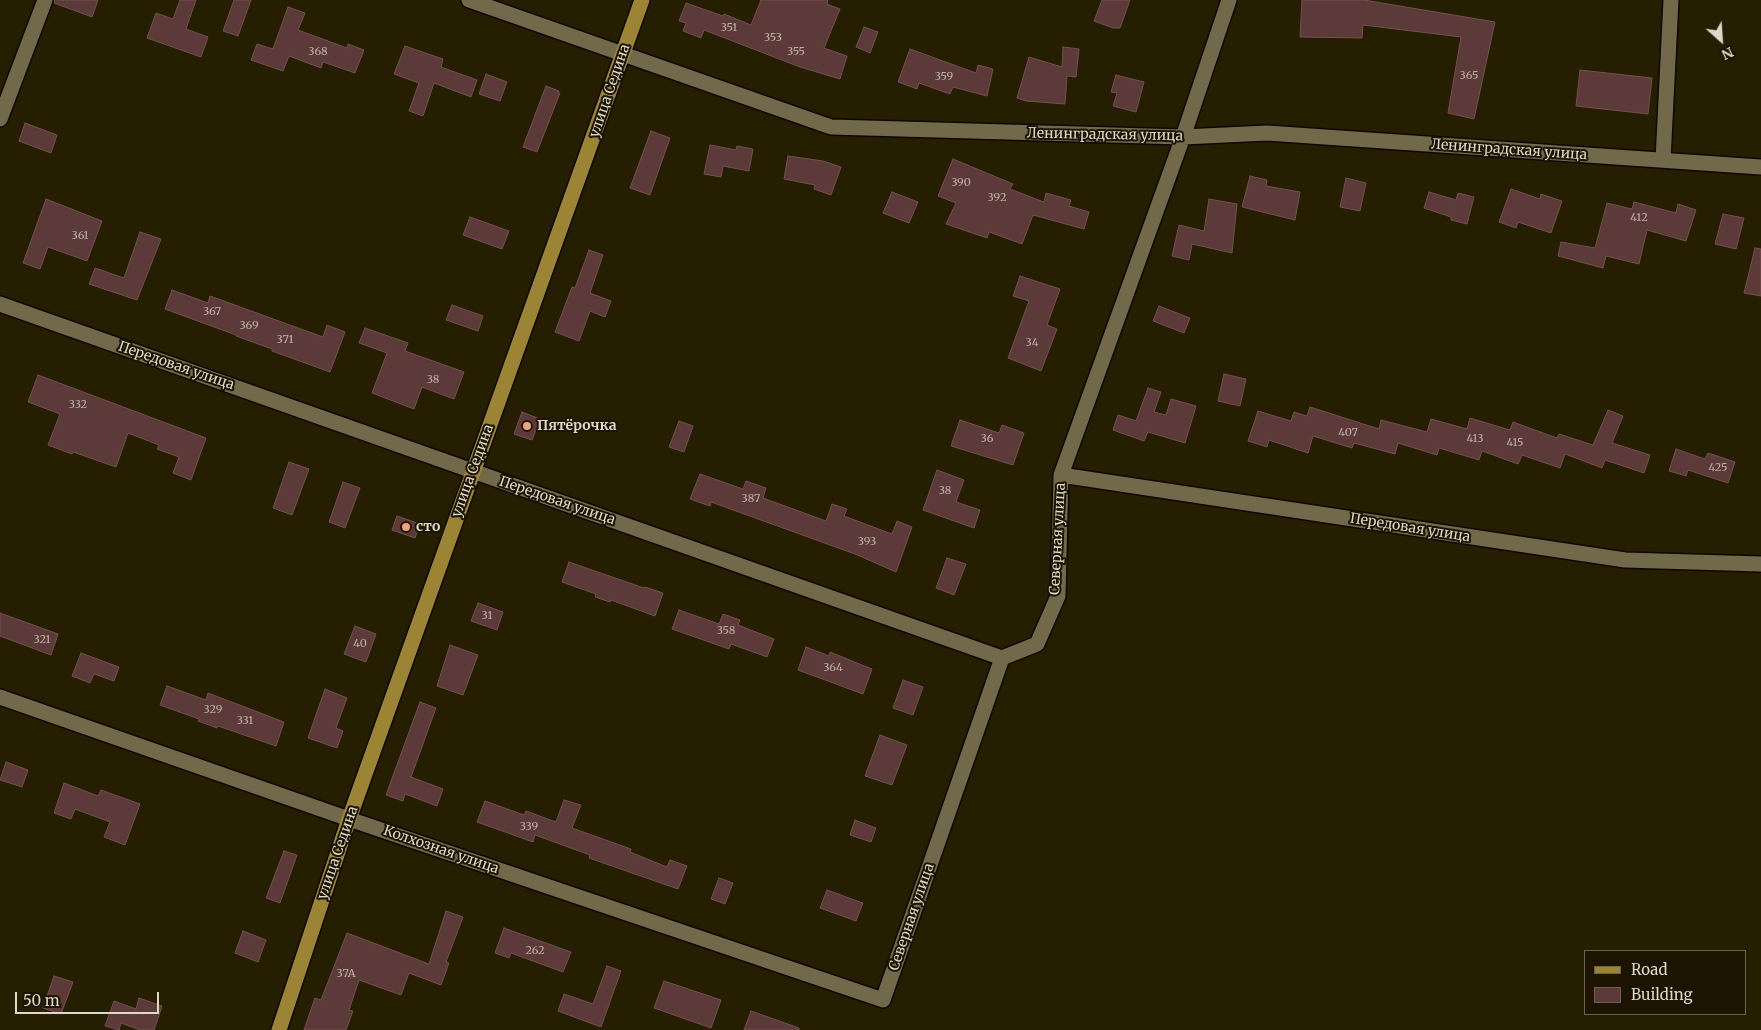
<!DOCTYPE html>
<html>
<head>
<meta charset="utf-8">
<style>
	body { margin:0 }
	#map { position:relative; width:1761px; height:1030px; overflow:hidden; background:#251e01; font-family:Merriweather,serif }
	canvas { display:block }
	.legend { position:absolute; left:1584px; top:950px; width:162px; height:65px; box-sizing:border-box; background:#1c1400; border:1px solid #696350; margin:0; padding:6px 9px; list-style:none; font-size:15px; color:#ddd9c8 }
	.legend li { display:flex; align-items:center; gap:10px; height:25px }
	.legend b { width:25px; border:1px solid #696350 }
	.north { position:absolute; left:1696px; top:15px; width:50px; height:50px; -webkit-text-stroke:4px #1c1400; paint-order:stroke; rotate:154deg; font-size:14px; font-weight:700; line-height:20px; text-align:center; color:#ddd9c8 }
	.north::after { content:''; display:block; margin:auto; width:18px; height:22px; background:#ddd9c8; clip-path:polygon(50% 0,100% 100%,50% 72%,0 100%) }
	.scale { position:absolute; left:15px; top:992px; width:144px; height:22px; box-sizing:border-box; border:2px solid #ddd9c8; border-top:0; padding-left:6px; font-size:15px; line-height:18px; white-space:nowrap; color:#ddd9c8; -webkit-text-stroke:4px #1c1400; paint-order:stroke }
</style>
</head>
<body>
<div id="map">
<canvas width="1761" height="1030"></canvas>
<ul class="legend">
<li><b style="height:6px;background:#9b8535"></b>Road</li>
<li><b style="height:14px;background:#5b3a39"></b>Building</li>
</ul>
<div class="north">N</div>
<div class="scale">50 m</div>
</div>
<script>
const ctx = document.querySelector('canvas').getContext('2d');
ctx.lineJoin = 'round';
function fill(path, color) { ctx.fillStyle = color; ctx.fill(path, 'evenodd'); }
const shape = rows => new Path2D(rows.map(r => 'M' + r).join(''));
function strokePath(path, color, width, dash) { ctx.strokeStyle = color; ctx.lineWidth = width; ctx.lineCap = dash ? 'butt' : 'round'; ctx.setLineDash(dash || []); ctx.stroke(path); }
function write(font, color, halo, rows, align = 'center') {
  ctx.font = font + ' Merriweather,serif'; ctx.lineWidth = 4; ctx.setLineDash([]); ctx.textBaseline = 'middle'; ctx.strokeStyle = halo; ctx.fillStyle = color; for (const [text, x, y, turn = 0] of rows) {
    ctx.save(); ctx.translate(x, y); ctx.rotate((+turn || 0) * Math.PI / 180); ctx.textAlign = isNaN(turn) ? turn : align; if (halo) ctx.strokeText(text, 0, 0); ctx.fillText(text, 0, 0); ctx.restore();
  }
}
const building = shape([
	[54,0,98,0,92,17,54,3,54,0],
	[180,0,196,0,186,29,208,37,201,57,147,38,156,13,173,19,180,0],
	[234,0,251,0,238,36,223,31,234,0],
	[761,0,828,0,827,4,840,9,824,48,847,56,840,79,800,67,704,30,701,38,683,31,686,23,679,21,686,3,723,16,724,14,751,25,761,0],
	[1102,0,1130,0,1120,28,1113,28,1094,21,1102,0],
	[1302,0,1364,0,1495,22,1474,119,1448,113,1461,37,1363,25,1362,38,1300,37,1302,0],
	[288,7,305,13,298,30,347,48,348,44,364,50,355,73,323,62,321,68,289,56,283,71,251,60,257,44,273,49,288,7],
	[864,27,878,32,870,53,856,47,864,27],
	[405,46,443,59,441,67,477,80,471,97,434,83,423,116,409,111,419,83,394,74,405,46],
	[1063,47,1079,49,1076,77,1067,76,1065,104,1026,101,1017,98,1029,57,1062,67,1063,47],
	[910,49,976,73,978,65,993,69,987,96,953,87,950,94,919,83,917,89,898,82,910,49],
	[1580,70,1652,78,1648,114,1576,106,1580,70],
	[486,74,507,82,500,101,479,94,486,74],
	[1116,75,1144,82,1136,112,1113,106,1117,93,1111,92,1116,75],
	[546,86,559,91,558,93,560,93,537,152,523,147,546,86],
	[25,123,57,135,51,153,19,141,25,123],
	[651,131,670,138,650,195,630,188,651,131],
	[710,145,736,150,737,146,753,149,749,171,723,166,721,177,704,174,710,145],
	[788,156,823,161,841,167,831,195,814,189,815,185,784,179,788,156],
	[953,159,1013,184,1010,189,1044,202,1046,193,1071,200,1069,206,1089,212,1084,229,1033,215,1022,244,989,232,987,238,946,224,956,203,938,196,953,159],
	[1250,176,1267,180,1266,186,1300,192,1295,220,1242,207,1250,176],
	[1346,178,1366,183,1360,211,1340,207,1346,178],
	[1511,189,1540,199,1541,194,1562,201,1551,233,1518,222,1516,228,1499,222,1511,189],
	[892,192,918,202,909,223,883,213,892,192],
	[1429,192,1456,200,1458,193,1474,197,1467,224,1451,220,1451,217,1424,208,1429,192],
	[46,199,102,221,87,261,48,247,40,269,23,263,46,199],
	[1209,199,1237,204,1232,253,1192,244,1189,260,1172,256,1179,225,1204,231,1209,199],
	[1634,202,1676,213,1678,204,1696,210,1686,241,1647,230,1639,264,1606,256,1603,268,1558,256,1561,242,1595,248,1607,203,1632,209,1634,202],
	[1723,214,1744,218,1736,249,1715,244,1723,214],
	[470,217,509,231,502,249,463,235,470,217],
	[140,232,161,239,137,300,89,284,95,268,124,278,140,232],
	[1755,248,1761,249,1761,296,1744,293,1755,248],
	[589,250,603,255,590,293,611,301,605,317,590,311,579,341,555,332,572,287,575,288,589,250],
	[1020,276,1060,289,1047,325,1057,329,1041,371,1008,358,1029,301,1013,296,1020,276],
	[172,290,208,303,210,296,323,337,327,325,345,332,330,372,272,351,272,349,236,336,236,335,165,309,172,290],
	[452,305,483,316,478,331,446,320,452,305],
	[1159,306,1190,318,1184,333,1153,321,1159,306],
	[365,328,408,343,405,351,464,372,454,399,422,387,414,409,372,393,387,353,359,343,365,328],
	[1224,374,1246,379,1240,406,1218,401,1224,374],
	[38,375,206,438,191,480,173,473,179,457,157,449,159,445,128,433,116,467,73,452,72,454,48,445,60,414,28,402,38,375],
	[1148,388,1161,392,1154,412,1166,415,1171,399,1196,406,1185,443,1148,432,1144,441,1113,430,1118,415,1136,421,1148,388],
	[1310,407,1379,429,1381,420,1427,432,1431,419,1467,429,1470,418,1510,430,1513,422,1557,438,1559,434,1593,445,1608,410,1623,416,1612,443,1650,455,1644,473,1605,460,1602,468,1565,454,1560,468,1522,455,1518,464,1482,451,1479,460,1439,448,1437,455,1398,443,1395,454,1354,443,1352,448,1313,436,1308,453,1269,440,1267,447,1248,441,1258,411,1291,421,1294,412,1307,416,1310,407],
	[522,412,540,419,532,440,514,434,522,412],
	[960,420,999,433,1002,425,1024,433,1013,465,951,446,960,420],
	[679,421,693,426,684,452,669,447,679,421],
	[1676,449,1705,459,1708,453,1735,462,1728,483,1688,470,1686,476,1669,471,1676,449],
	[289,462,309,469,292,515,273,508,289,462],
	[937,470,964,480,956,502,980,510,974,528,923,510,937,470],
	[700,474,743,489,746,481,766,488,763,498,826,521,832,504,847,509,844,516,892,534,897,521,912,527,896,572,855,554,711,502,710,506,690,499,700,474],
	[343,482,360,488,345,528,329,522,343,482],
	[397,516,420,524,415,538,392,530,397,516],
	[947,558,966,564,954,595,936,588,947,558],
	[569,562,644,588,645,587,663,593,655,616,611,600,610,602,595,597,596,594,562,582,569,562],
	[478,603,503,612,497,630,471,621,478,603],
	[679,610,719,624,723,614,740,620,738,625,774,639,767,657,731,644,729,649,672,629,679,610],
	[0,613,58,634,51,655,0,636,0,613],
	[355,626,376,634,366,662,344,654,355,626],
	[450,645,478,655,463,695,437,686,450,645],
	[806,647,829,656,830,652,872,669,863,694,798,670,806,647],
	[81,653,119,667,114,681,94,674,90,683,72,676,81,653],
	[903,680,923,687,913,715,893,708,903,680],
	[167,686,206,700,208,693,284,722,276,746,218,726,217,728,198,721,199,719,160,705,167,686],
	[325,689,347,698,336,728,343,731,337,748,308,738,325,689],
	[420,702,436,708,411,777,443,789,437,806,405,794,403,801,386,795,420,702],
	[880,735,907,745,892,785,865,776,880,735],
	[6,762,28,770,22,787,0,780,6,762],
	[64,783,98,796,101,790,140,804,125,845,104,837,110,822,75,809,71,819,54,813,64,783],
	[564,800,581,805,572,828,631,849,630,852,667,867,670,860,687,866,678,889,589,858,590,855,535,835,533,842,477,822,485,801,524,815,526,811,556,822,564,800],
	[855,820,876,828,871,842,850,835,855,820],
	[284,851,297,855,280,903,266,898,284,851],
	[719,878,733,883,725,904,711,899,719,878],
	[827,890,863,903,856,921,820,908,827,890],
	[446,911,463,917,446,962,449,963,441,985,409,973,401,995,359,980,349,1010,353,1011,346,1030,304,1030,315,998,321,1000,347,933,429,964,446,911],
	[504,928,571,952,563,972,511,953,509,958,495,953,504,928],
	[243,931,266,940,258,962,235,953,243,931],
	[607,966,621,971,601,1027,558,1011,564,994,593,1004,607,966],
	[54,976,73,982,61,1014,43,1008,54,976],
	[664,981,721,1000,711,1028,654,1008,664,981],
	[139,998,162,1006,154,1030,140,1030,121,1023,119,1030,105,1026,114,1001,136,1009,139,998],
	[751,1011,799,1028,799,1030,744,1030,751,1011]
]);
const minor = shape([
	[469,0,831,127,1183,137,1267,133,1761,167],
	[0,119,45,0],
	[1663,160,1671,0],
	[0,304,1002,658],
	[1061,475,1625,560,1761,564],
	[0,697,349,819,883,1000,1002,658,1037,644,1058,596,1061,475,1183,137,1229,0]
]);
const major = shape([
	[279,1030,349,819,642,0]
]);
const markers = [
	[527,426,5,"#f0a27a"],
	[406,527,5,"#f0a27a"]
];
const numberNames = [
	["351",729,28],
	["353",773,38],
	["368",318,52],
	["355",796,52],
	["365",1469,76],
	["359",944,77],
	["390",961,183],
	["392",997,198],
	["412",1639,218],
	["361",80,236],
	["367",212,312],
	["369",249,326],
	["371",285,340],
	["34",1032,343],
	["38",433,380],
	["332",78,405],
	["407",1348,433],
	["36",987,439],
	["413",1475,439],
	["415",1515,443],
	["425",1718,468],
	["38",945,491],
	["387",751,499],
	["393",867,542],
	["31",487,616],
	["358",726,631],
	["321",42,640],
	["40",360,644],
	["364",833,668],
	["329",213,710],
	["331",245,721],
	["339",529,827],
	["262",535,951],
	["37А",346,974]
];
const streetNames = [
	["улица Седина",610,91,-71],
	["Ленинградская улица",1105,135,1],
	["Ленинградская улица",1509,150,4],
	["Передовая улица",176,366,19],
	["улица Седина",473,471,-70],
	["Передовая улица",557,501,19],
	["Передовая улица",1410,528,9],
	["Северная улица",1058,539,-87],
	["Колхозная улица",441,850,19],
	["улица Седина",338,853,-71],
	["Северная улица",912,917,-71]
];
const poiNames = [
	["Пятёрочка",537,426],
	["сто",416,527]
];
fill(building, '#5b3a39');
strokePath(building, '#73514f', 1);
strokePath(minor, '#0e0700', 18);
strokePath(major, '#0e0700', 18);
strokePath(minor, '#72694b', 15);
strokePath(major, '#9b8535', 15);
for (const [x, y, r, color] of markers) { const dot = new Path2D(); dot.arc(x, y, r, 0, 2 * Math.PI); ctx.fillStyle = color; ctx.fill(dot); strokePath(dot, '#1c1400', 2); }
write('11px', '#bcb1a4', null, numberNames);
write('14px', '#ddd9c8', '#1c1400', streetNames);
write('bold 14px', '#ddd9c8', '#1c1400', poiNames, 'left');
</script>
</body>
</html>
